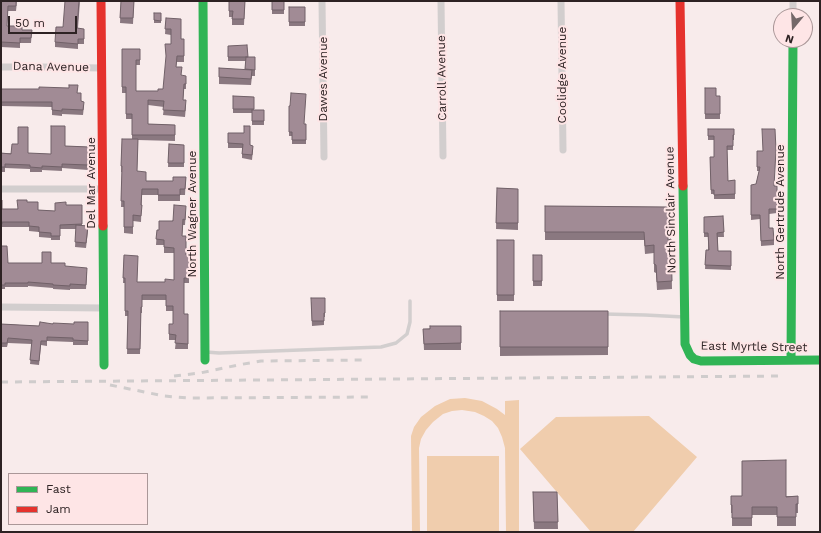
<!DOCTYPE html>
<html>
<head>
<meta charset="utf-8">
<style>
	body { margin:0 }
	#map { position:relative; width:821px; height:533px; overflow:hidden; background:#f8ebeb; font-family:"Work Sans",sans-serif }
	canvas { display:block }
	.frame { position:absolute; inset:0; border:2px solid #2d2223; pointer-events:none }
	.legend { position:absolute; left:8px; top:473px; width:140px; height:52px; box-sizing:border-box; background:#fee5e6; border:1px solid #aa9798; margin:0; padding:5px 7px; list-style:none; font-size:12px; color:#2d2223 }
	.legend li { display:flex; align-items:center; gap:8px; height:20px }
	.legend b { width:20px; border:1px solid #aa9798 }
	.north { position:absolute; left:773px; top:8px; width:40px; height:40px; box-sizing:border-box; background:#fee5e6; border:1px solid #aa9798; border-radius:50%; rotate:198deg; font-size:11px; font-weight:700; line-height:16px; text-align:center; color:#2d2223 }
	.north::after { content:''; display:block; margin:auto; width:14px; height:18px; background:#746869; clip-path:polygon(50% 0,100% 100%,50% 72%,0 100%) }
	.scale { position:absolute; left:8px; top:16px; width:69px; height:18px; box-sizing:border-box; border:2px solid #2d2223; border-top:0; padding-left:5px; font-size:12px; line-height:14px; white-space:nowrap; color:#2d2223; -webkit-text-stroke:3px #fee5e6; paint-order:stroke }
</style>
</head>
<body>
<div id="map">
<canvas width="821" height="533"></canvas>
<div class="frame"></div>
<ul class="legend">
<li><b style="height:5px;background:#30b455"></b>Fast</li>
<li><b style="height:5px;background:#e5322d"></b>Jam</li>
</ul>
<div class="north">N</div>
<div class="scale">50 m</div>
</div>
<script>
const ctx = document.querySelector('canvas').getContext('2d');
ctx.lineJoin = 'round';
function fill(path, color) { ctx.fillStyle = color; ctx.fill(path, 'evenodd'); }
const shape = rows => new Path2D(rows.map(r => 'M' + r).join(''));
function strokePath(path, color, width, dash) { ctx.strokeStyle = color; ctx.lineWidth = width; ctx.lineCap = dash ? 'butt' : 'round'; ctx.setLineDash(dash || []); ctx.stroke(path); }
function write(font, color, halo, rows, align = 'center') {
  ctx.font = font + ' "Work Sans",sans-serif'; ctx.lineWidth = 4; ctx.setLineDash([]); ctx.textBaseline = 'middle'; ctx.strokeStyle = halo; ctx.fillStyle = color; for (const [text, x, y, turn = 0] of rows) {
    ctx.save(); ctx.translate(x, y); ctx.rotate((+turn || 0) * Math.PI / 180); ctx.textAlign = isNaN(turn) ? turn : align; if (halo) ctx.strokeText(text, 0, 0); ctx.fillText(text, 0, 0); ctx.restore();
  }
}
const green = shape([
	[465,398,482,401,497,409,505,415,505,401,519,400,519,532,506,532,505,448,502,437,498,428,492,421,484,416,475,412,462,410,452,411,443,414,433,422,426,430,421,439,419,448,420,532,412,532,411,436,414,427,421,417,435,406,450,399],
	[649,416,697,457,633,532,591,532,520,449,556,417],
	[427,456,499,456,499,532,427,532]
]);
const lane = shape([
	[604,314,645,315,684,317],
	[206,352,219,353,381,347,396,343,407,334,410,322,410,301]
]);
const street = shape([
	[322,1,324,157],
	[441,1,443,156],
	[561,1,563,150],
	[793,16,793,1],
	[1,67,41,67,102,68],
	[1,189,103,189],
	[1,307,104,308]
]);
const fast = shape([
	[203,1,205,360],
	[683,186,685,344,690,355,694,359,701,361,820,360],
	[103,226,104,365],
	[791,360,793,40]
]);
const jam = shape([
	[101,1,103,226],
	[680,1,683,186]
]);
const rail = shape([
	[174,376,200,373,238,365,261,361,363,360],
	[1,382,782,376],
	[110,385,164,396,188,398,370,397]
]);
const wall = shape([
	[1,1,17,1,16,11,8,11,7,26,22,30,32,30,31,43,20,43,20,48,1,47],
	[80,1,78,28,84,34,84,44,78,44,78,49,55,47,55,42,63,27],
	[121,1,134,1,133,24,120,23],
	[229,1,245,1,244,25,232,25,232,17,229,17],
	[272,1,284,1,284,14,272,14],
	[289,7,305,7,305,26,289,26],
	[154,13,161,13,161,23,154,23],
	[166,18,181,39,184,39,184,62,177,62,176,67,181,75,186,81,186,89,184,89,183,100,186,106,185,117,163,115,164,107,148,105,148,124,175,125,175,141,138,140,137,171,146,181,173,181,186,177,185,195,180,195,180,201,158,201,158,195,142,195,141,222,133,221,133,234,124,233,124,207,121,207,122,172,121,172,122,139,132,139,132,119,126,119,126,93,122,93,122,49,140,49,140,65,136,65,136,91,158,91,163,89,171,44,171,35,165,34],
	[228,46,248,57,255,64,255,76,252,76,251,85,219,84,219,68,245,70,246,61,228,61],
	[69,88,77,93,84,106,83,115,62,114,62,116,52,115,52,107,1,106,1,107,1,89,39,89],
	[705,88,716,96,720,96,720,119,705,119],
	[233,96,254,97,254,110,264,110,264,125,252,125,252,113,233,113],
	[289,106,304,124,306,124,306,144,292,144,292,136,289,136],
	[734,129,734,140,733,140,733,150,727,150,728,181,735,180,735,199,714,199,714,194,711,194,710,157,714,157,714,140,708,140,708,136],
	[228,133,250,145,253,150,252,160,242,158,242,148,228,148],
	[169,144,184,145,184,167,168,167],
	[65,146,89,147,88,170,62,168,62,171,42,170,42,172,30,172,30,169,5,168,5,172,1,172,1,153,51,154],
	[757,151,774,186,777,186,777,213,769,214,769,228,774,240,774,245,761,246,760,219,751,220,751,215,756,184,759,171,757,171],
	[497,188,518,189,518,230,496,229],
	[1,200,2,209,17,209,27,202,38,210,55,211,66,205,82,205,82,226,88,231,86,248,75,247,76,229,60,229,60,240,51,240,51,238,39,237,39,232,29,231,29,227,2,227,2,228,1,228],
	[545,206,668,207,668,240,671,239,672,289,657,290,656,273,654,272,654,253,645,254,644,240,545,240],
	[186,211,185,225,183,225,182,236,186,255,189,255,189,283,184,283,184,314,188,314,188,349,175,349,176,340,169,340,169,324,173,324,173,311,166,311,166,300,142,300,142,313,141,313,140,354,127,354,128,316,125,316,125,283,123,283,124,255,137,282,165,282,174,280,174,253,164,253,164,245,156,245,157,230,159,230],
	[723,216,724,237,718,237,718,251,731,251,731,270,705,269,706,250,708,250,708,237,704,237,704,217],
	[497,240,514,240,514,301,497,301],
	[1,246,8,263,51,263,87,272,86,289,70,289,70,290,53,289,53,288,28,286,28,287,5,287,5,289,1,289],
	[533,255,542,255,542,286,533,286],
	[325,298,325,317,324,317,324,325,312,326,311,302],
	[500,311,608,311,608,355,500,356],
	[88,322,88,345,73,345,73,342,47,341,47,346,41,345,39,365,30,364,32,344,8,343,7,347,1,347,1,324,39,326,53,324,74,324],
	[461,326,461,350,424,350,423,329],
	[533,492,557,492,558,529,534,529],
	[731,496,798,496,798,513,796,513,796,526,777,526,777,515,752,515,752,526,732,526,732,513,731,513]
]);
const building = shape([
	[1,1,16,1,16,6,8,6,7,26,22,26,22,30,32,30,31,38,20,38,20,43,1,42,1,1],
	[65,1,79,1,77,28,84,29,84,39,78,39,78,44,55,42,56,27,63,27,65,1],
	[121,1,134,1,133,18,120,18,121,1],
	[229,1,245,1,244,19,232,19,233,11,229,11,229,1],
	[272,1,284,1,284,10,272,10,272,1],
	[289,7,305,7,305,22,289,22,289,7],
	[154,13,161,13,161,21,154,20,154,13],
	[166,18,181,19,181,39,184,39,184,56,177,56,176,67,182,67,181,75,186,76,186,84,184,84,183,100,186,100,185,111,163,110,164,101,148,100,148,124,175,125,175,135,132,135,132,114,126,114,126,87,122,87,122,49,140,49,140,60,136,60,136,91,158,91,158,89,163,89,166,56,165,44,171,44,171,29,165,29,166,18],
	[247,45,248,57,228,57,228,46,247,45],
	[246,57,255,57,255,70,245,69,246,57],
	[219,68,252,70,251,79,219,77,219,68],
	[69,85,78,85,77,93,81,93,81,101,84,102,83,110,62,109,62,111,52,110,52,102,1,102,1,89,39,89,39,87,69,88,69,85],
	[705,88,716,88,716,96,720,96,720,114,705,114,705,88],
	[291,93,306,94,304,124,306,124,306,140,292,140,292,132,289,132,289,106,290,106,291,93],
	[233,96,254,97,254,109,233,109,233,96],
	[252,110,264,110,264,121,252,121,252,110],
	[51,126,65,126,65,146,89,147,88,165,62,164,62,167,42,166,42,168,30,167,30,165,5,164,5,167,1,167,1,153,11,154,12,144,18,144,18,127,28,127,28,153,51,154,51,126],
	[244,126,250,126,250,145,253,146,252,155,242,154,243,144,228,143,228,133,244,133,244,126],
	[708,129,734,129,734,135,733,135,733,146,727,146,728,181,735,180,735,194,714,195,714,190,711,190,710,157,714,157,714,136,708,136,708,129],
	[762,129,775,129,776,150,774,186,777,186,777,209,769,209,769,228,773,228,774,240,761,241,760,215,751,215,751,185,756,184,760,167,757,167,757,151,763,151,762,129],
	[122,139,138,139,137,171,146,172,146,181,173,181,173,177,186,177,185,189,180,189,180,195,158,195,158,189,142,189,141,205,142,205,141,216,133,215,133,227,124,227,124,201,121,201,122,166,121,166,122,139],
	[169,144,184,145,184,163,168,163,169,144],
	[497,188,518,189,518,223,496,223,497,188],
	[1,200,2,200,2,209,18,209,17,200,27,200,27,202,38,202,38,210,55,211,55,203,66,202,66,205,82,205,82,224,60,225,60,236,51,236,51,233,39,232,39,227,29,226,29,222,2,222,2,224,1,224,1,200],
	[174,205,186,206,185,220,183,219,182,236,186,236,186,255,189,255,189,278,184,278,184,314,188,314,188,344,175,343,176,335,169,334,169,324,173,324,173,306,166,306,166,295,142,295,142,307,141,307,140,349,127,349,128,311,125,311,125,278,123,278,124,255,138,256,137,282,165,282,165,279,174,280,174,248,164,247,164,240,156,239,157,230,159,230,159,221,173,221,174,205],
	[545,206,668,207,668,240,671,239,672,281,657,282,656,265,654,264,654,245,645,246,644,232,545,232,545,206],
	[723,216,724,232,717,233,718,251,731,251,731,266,705,265,706,250,709,250,708,233,704,233,704,217,723,216],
	[76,225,88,226,86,243,75,242,76,225],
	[497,240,514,240,514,295,497,295,497,240],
	[1,246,7,246,8,263,42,263,42,252,51,252,51,263,65,263,65,266,87,268,86,285,70,284,70,286,53,285,53,284,28,282,28,283,5,283,5,285,1,285,1,246],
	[533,255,542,255,542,281,533,281,533,255],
	[311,298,325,298,325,313,324,313,324,321,312,321,311,298],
	[500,311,608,311,608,347,500,347,500,311],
	[40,322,53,324,53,323,74,324,74,322,88,322,88,341,73,340,73,338,47,337,47,341,41,341,39,361,30,360,32,340,8,338,7,343,1,343,1,324,39,326,40,322],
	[430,326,461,326,461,343,424,344,423,329,430,329,430,326],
	[786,460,786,497,798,496,798,504,796,504,796,517,777,517,777,507,752,507,752,518,732,518,732,505,731,505,731,496,742,496,742,461,786,460],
	[533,492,557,492,558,522,534,522,533,492]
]);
const streetNames = [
	["Dana Avenue",51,67,1],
	["Coolidge Avenue",562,75,-90],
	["Carroll Avenue",442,78,-91],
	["Dawes Avenue",323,79,-90],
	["Del Mar Avenue",91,183,-90],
	["North Sinclair Avenue",671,210,-91],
	["North Gertrude Avenue",780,212,-90],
	["North Wagner Avenue",192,214,-90],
	["East Myrtle Street",754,347,1]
];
fill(green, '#f0cdad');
strokePath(lane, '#d2cece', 3.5);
strokePath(street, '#d2cece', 7);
strokePath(fast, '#30b455', 9);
strokePath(jam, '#e5322d', 9);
strokePath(rail, '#cfcccc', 3, [7, 7]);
fill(wall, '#8a7880');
fill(building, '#a18b95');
strokePath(building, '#716168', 1);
write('12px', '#2d2223', '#fee5e6', streetNames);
</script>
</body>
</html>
